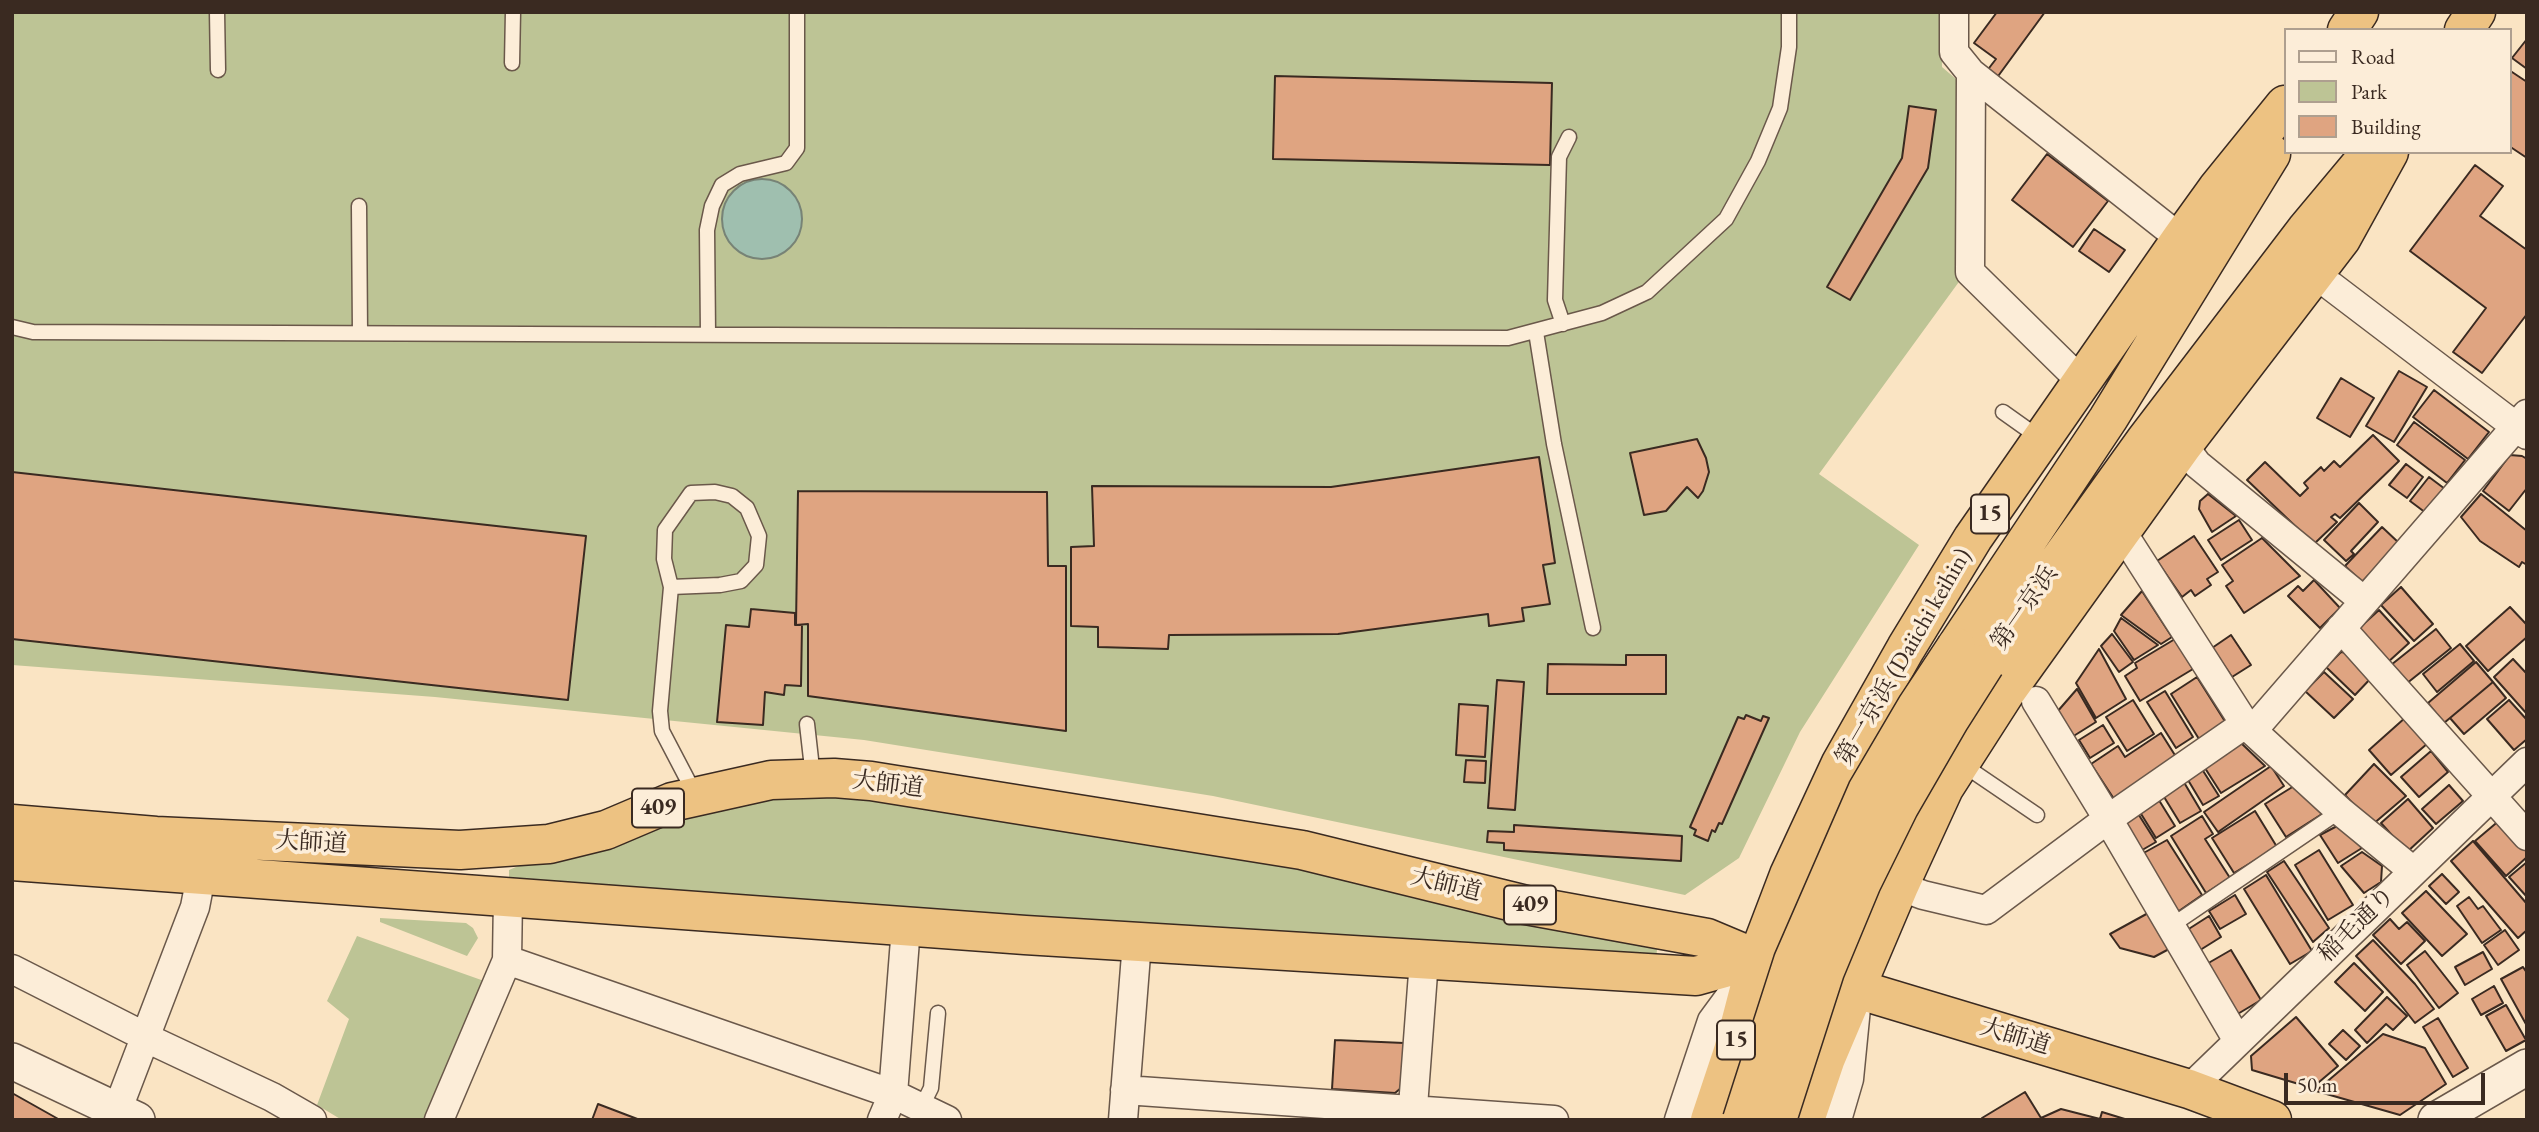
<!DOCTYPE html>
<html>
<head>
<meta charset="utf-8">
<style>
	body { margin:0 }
	#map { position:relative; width:2539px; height:1132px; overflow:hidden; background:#fae4c3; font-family:"EB Garamond",serif }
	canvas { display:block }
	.frame { position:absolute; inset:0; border:14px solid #3a2a21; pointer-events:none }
	.legend { position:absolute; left:2284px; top:28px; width:228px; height:126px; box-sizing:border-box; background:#fcedd8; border:2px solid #ae9f8f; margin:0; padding:9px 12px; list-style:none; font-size:21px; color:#3a2a21 }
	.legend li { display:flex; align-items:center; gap:14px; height:35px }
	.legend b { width:35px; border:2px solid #ae9f8f }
	.scale { position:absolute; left:2284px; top:1073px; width:201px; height:32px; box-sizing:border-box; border:4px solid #3a2a21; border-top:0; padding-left:9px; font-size:21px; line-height:24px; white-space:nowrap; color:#3a2a21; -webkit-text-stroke:5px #fcedd8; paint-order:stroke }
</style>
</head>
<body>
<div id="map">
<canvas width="2539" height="1132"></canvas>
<div class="frame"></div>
<ul class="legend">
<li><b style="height:9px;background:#fcedd8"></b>Road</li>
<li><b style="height:19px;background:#bdc495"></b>Park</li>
<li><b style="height:19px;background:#dfa481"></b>Building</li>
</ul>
<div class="scale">50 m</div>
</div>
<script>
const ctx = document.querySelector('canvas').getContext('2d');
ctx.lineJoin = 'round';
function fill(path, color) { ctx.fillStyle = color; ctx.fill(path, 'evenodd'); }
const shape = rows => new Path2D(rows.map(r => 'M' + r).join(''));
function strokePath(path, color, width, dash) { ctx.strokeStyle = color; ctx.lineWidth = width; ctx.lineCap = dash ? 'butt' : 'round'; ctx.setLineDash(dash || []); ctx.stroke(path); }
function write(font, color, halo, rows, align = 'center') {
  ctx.font = font + ' "EB Garamond","Noto Serif JP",serif'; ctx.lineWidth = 7; ctx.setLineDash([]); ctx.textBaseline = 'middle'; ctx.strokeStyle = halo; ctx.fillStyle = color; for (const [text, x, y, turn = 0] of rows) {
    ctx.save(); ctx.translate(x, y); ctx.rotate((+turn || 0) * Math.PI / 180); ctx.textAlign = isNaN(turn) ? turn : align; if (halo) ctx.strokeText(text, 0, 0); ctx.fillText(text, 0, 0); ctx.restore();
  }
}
const green = shape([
	[12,12,1941,12,1942,67,1963,85,1961,279,1819,474,1919,545,1800,732,1739,858,1685,895,1213,796,864,740,435,697,12,665],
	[816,791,1314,866,1412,898,1657,949,1656,965,509,886,509,870,530,861,716,805],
	[380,918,466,923,473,928,478,938,467,956,380,922],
	[357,936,487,982,424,1120,342,1120,317,1105,349,1019,327,1001]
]);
const water = shape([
	'722 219a40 40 0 1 1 80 0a40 40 0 1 1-80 0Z'
]);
const building = shape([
	[1997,12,2045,12,1996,79,1986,72,1996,59,1974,43,1997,12],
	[2527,39,2527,69,2512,58,2527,39],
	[2509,70,2527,82,2527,158,2509,146,2509,70],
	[1275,76,1552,83,1550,165,1273,159,1275,76],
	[1909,106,1936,110,1928,168,1850,300,1827,287,1902,158,1909,106],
	[2047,154,2108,201,2073,247,2012,200,2047,154],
	[2475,165,2503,186,2480,216,2527,250,2527,314,2482,373,2453,352,2486,308,2410,251,2475,165],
	[2094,229,2125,250,2109,272,2079,251,2094,229],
	[2399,371,2427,387,2394,442,2366,426,2399,371],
	[2341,378,2374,398,2350,437,2317,418,2341,378],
	[2434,390,2489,432,2468,459,2413,417,2434,390],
	[2414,422,2465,460,2447,483,2397,445,2414,422],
	[2373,435,2399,461,2340,518,2335,514,2331,517,2337,522,2314,544,2247,480,2265,462,2300,496,2308,488,2304,483,2321,467,2324,471,2334,461,2340,467,2373,435],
	[1697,439,1706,458,1709,472,1703,491,1698,498,1687,487,1666,511,1644,515,1630,453,1697,439],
	[2510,455,2522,456,2527,459,2527,488,2509,511,2483,491,2510,455],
	[1539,457,1555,563,1543,565,1550,604,1522,608,1524,621,1489,626,1488,614,1338,634,1169,635,1168,649,1098,647,1098,627,1071,626,1071,547,1094,546,1092,486,1331,487,1539,457],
	[2406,464,2423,477,2407,498,2389,485,2406,464],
	[12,472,586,536,568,700,12,639,12,472],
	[2429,477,2445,489,2426,513,2410,501,2429,477],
	[798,491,1047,492,1048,566,1066,566,1066,731,808,696,808,624,796,625,798,491],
	[2208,494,2236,516,2212,532,2199,509,2200,501,2208,494],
	[2481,494,2527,531,2527,565,2522,562,2519,567,2480,541,2461,517,2481,494],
	[2359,503,2378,522,2351,551,2354,554,2346,561,2324,540,2359,503],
	[2239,520,2252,540,2221,560,2208,540,2239,520],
	[2382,527,2399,543,2362,582,2345,566,2382,527],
	[2194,536,2218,572,2207,579,2211,585,2195,596,2191,590,2182,597,2157,561,2194,536],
	[2262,538,2300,576,2244,613,2226,586,2233,581,2222,565,2262,538],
	[2314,580,2340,608,2320,628,2288,596,2298,586,2303,591,2314,580],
	[2401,587,2433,624,2414,641,2381,605,2401,587],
	[2142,591,2172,637,2161,644,2121,615,2142,591],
	[2510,607,2527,625,2527,637,2488,671,2466,646,2510,607],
	[751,609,795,613,795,625,802,625,801,686,785,685,784,695,765,692,763,725,717,722,726,625,749,627,751,609],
	[2379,610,2409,643,2387,663,2356,631,2379,610],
	[2121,618,2158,645,2134,660,2114,631,2121,618],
	[2436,629,2451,648,2406,684,2391,665,2436,629],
	[2112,634,2133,662,2119,672,2101,646,2112,634],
	[2231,635,2251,665,2232,677,2212,648,2231,635],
	[2175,639,2193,669,2140,701,2125,676,2137,668,2135,663,2175,639],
	[2460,644,2474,661,2437,692,2423,674,2460,644],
	[2099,649,2126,699,2096,718,2076,683,2099,649],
	[2341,652,2348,653,2372,677,2355,695,2326,667,2341,652],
	[1626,655,1666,655,1666,694,1547,694,1548,664,1626,665,1626,655],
	[2513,659,2527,674,2527,714,2494,677,2513,659],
	[2476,662,2493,682,2444,723,2428,703,2476,662],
	[2324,672,2353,699,2334,718,2305,691,2324,672],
	[2197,677,2226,723,2199,739,2171,694,2197,677],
	[1497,680,1524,682,1515,810,1488,808,1497,680],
	[2493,682,2506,698,2464,734,2450,718,2493,682],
	[2077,689,2096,722,2072,737,2057,712,2077,689],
	[2165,691,2193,737,2176,748,2147,702,2165,691],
	[2133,700,2154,734,2127,751,2106,717,2133,700],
	[2509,700,2527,720,2527,739,2514,750,2487,719,2509,700],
	[1459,704,1488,706,1485,757,1456,755,1459,704],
	[1746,715,1761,721,1763,716,1769,718,1722,824,1719,823,1715,832,1712,830,1708,841,1694,835,1696,830,1690,827,1738,717,1744,719,1746,715],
	[2406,717,2428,743,2391,775,2369,750,2406,717],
	[2103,725,2114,743,2090,758,2079,740,2103,725],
	[2161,733,2178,760,2116,802,2091,764,2118,746,2125,757,2161,733],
	[2240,742,2265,766,2221,793,2203,765,2240,742],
	[2431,751,2448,772,2419,797,2401,777,2431,751],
	[1466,760,1486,761,1485,783,1464,782,1466,760],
	[2374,764,2406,796,2372,825,2345,795,2374,764],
	[2200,766,2219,796,2203,805,2185,775,2200,766],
	[2271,766,2284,786,2218,832,2204,812,2271,766],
	[2182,779,2201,811,2180,823,2161,792,2182,779],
	[2449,785,2463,801,2436,824,2422,809,2449,785],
	[2294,786,2322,814,2286,837,2265,804,2294,786],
	[2157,797,2175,826,2156,838,2138,809,2157,797],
	[2408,799,2433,828,2407,852,2381,823,2408,799],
	[2255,811,2277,847,2234,873,2212,838,2255,811],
	[2137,812,2156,842,2137,853,2119,823,2137,812],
	[2202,816,2213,834,2205,839,2230,878,2206,893,2171,836,2202,816],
	[2501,819,2527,849,2527,857,2506,876,2475,841,2501,819],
	[1514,825,1682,836,1681,861,1504,850,1504,843,1487,842,1488,831,1514,832,1514,825],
	[2339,825,2362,848,2338,863,2320,835,2339,825],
	[2167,840,2202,895,2179,911,2169,907,2140,855,2167,840],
	[2473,841,2527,904,2527,930,2518,938,2451,861,2473,841],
	[2319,850,2353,905,2328,920,2295,865,2319,850],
	[2362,852,2382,866,2381,882,2364,893,2341,866,2362,852],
	[2284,861,2329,928,2313,942,2267,872,2284,861],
	[2527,862,2527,897,2509,877,2527,862],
	[2442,874,2459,892,2446,904,2429,886,2442,874],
	[2266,875,2312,951,2290,964,2244,889,2266,875],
	[2426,891,2467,934,2442,956,2402,913,2426,891],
	[2235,895,2246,914,2220,929,2209,911,2235,895],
	[2469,897,2478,909,2483,906,2501,930,2482,943,2457,906,2469,897],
	[2150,912,2169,949,2154,957,2120,948,2110,934,2150,912],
	[2209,916,2221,937,2197,952,2184,932,2209,916],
	[2390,919,2399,929,2407,922,2425,941,2401,964,2373,935,2390,919],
	[2505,930,2519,950,2498,965,2484,945,2505,930],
	[2373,940,2415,984,2434,1009,2415,1023,2397,1000,2356,956,2373,940],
	[2231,950,2261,1000,2236,1015,2205,965,2231,950],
	[2425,951,2458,993,2439,1008,2407,965,2425,951],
	[2483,952,2492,969,2465,985,2455,967,2483,952],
	[2354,963,2383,992,2365,1011,2335,982,2354,963],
	[2523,967,2527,973,2527,1026,2501,979,2523,967],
	[2494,986,2503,1003,2481,1015,2472,999,2494,986],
	[2387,997,2407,1016,2393,1030,2386,1024,2367,1043,2355,1030,2387,997],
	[2506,1005,2526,1040,2506,1051,2486,1016,2506,1005],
	[2296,1017,2338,1066,2312,1088,2252,1070,2251,1056,2296,1017],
	[2438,1018,2468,1068,2453,1077,2423,1027,2438,1018],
	[2343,1030,2360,1046,2346,1060,2329,1044,2343,1030],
	[2383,1034,2425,1048,2446,1084,2400,1115,2316,1091,2383,1034],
	[1335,1040,1404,1043,1401,1088,1395,1093,1332,1089,1335,1040],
	[2025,1092,2041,1118,2061,1109,2100,1119,2102,1112,2128,1120,1983,1120,1982,1118,2025,1092],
	[12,1093,60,1120,12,1120,12,1093],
	[598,1104,640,1120,592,1120,598,1104]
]);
const service = shape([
	[217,12,218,70],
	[512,63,513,12],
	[359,206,360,333],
	[1563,324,1555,300,1559,157,1569,137],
	[12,327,33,332,1508,338,1602,313,1647,292,1726,219,1758,161,1780,108,1789,47,1789,12],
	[1536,332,1554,444,1593,628],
	[708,334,707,230,712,206,722,185,740,174,786,163,797,148,797,12],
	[2003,412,2041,439],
	[671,587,720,585,741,581,756,565,759,536,747,508,732,496,715,492,691,493,665,530,664,559,671,587,660,711,662,731,696,796],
	[807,724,813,777],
	[1962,764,2037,815],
	[2171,926,2340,811],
	[921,1108,931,1088,938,1013]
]);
const minor = shape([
	[1954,12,1954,52,1971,73,2181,239],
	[1971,73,1970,272,2083,383],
	[2312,274,2331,286,2527,435],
	[2183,445,2197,464,2364,601],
	[2122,532,2245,724,2340,811,2412,870],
	[2341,628,2527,836],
	[2036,701,2108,819,2238,1041],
	[2253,730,2527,414],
	[1899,886,1923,895,1986,910,2108,819,2245,724],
	[507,960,893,1094,947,1120],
	[12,969,132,1030],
	[157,1043,272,1097,312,1120],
	[2189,1089,2527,762],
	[1125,1090,1554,1120],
	[117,1111,195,907,201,876],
	[439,1120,507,960,508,897],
	[882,1120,893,1094,906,927],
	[1123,1120,1137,942],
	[1412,1120,1424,960],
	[1679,1120,1712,1021,1748,972],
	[1837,1120,1849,1079,1856,1008]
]);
const tertiary = shape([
	[12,1061,137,1120],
	[2436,1120,2527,1067]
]);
const trunk = shape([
	[2347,30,2359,12],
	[2464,30,2476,12],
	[1956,647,2108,419,2271,154],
	[1985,664,2145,441,2306,230,2367,157],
	[12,824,156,836,460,850,549,844,606,830,672,802,771,780,834,778,871,781,1302,850,1526,905,1707,938,1757,959,2189,1089,2272,1120],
	[12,861,1025,935,1696,976,1757,959],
	[1710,1120,1733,1051,1757,959,1789,875,1841,763,1906,648,1973,538,2181,239,2217,189,2285,105],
	[1805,1120,1826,1058,1899,886,1944,788,2005,693,2183,445,2341,239,2389,152]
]);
const trunkBridge = shape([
	[1742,1120,1793,961,1867,791,1917,706,1956,647],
	[1777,1120,1825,971,1862,882,1899,807,1950,719,1985,664]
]);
const shields = [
	[1990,514,38],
	[658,808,52],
	[1530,905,52],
	[1736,1040,38]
];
const shieldNames = [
	["15",1990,514],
	["409",658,808],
	["409",1530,905],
	["15",1736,1040]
];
const streetNames = [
	["第一京浜",2025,608,-55],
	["第一京浜 (Daiichi keihin)",1904,657,-60],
	["大師道",888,785,7],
	["大師道",311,843,3],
	["大師道",1446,885,14],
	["稲毛通り",2357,925,-44],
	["大師道",2015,1037,17]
];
fill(green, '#bdc495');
fill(water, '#9fbfaf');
strokePath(water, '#778376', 2);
fill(building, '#dfa481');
strokePath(building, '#3a2a21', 2);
strokePath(service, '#6a584a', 17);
strokePath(minor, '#6a584a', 31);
strokePath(tertiary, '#6a584a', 38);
strokePath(trunk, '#3a2a21', 41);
strokePath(service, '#fcedd8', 14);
strokePath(minor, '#fcedd8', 28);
strokePath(tertiary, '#fcedd8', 35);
strokePath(trunk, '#edc282', 38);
strokePath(trunkBridge, '#3a2a21', 41, []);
strokePath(trunkBridge, '#edc282', 38);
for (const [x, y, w] of shields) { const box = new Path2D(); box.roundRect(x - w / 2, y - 19.5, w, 39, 5); ctx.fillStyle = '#fcedd8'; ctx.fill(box); strokePath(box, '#3a2a21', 2); }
write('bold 23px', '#3a2a21', null, shieldNames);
write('24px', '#3a2a21', '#fcedd8', streetNames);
</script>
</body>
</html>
